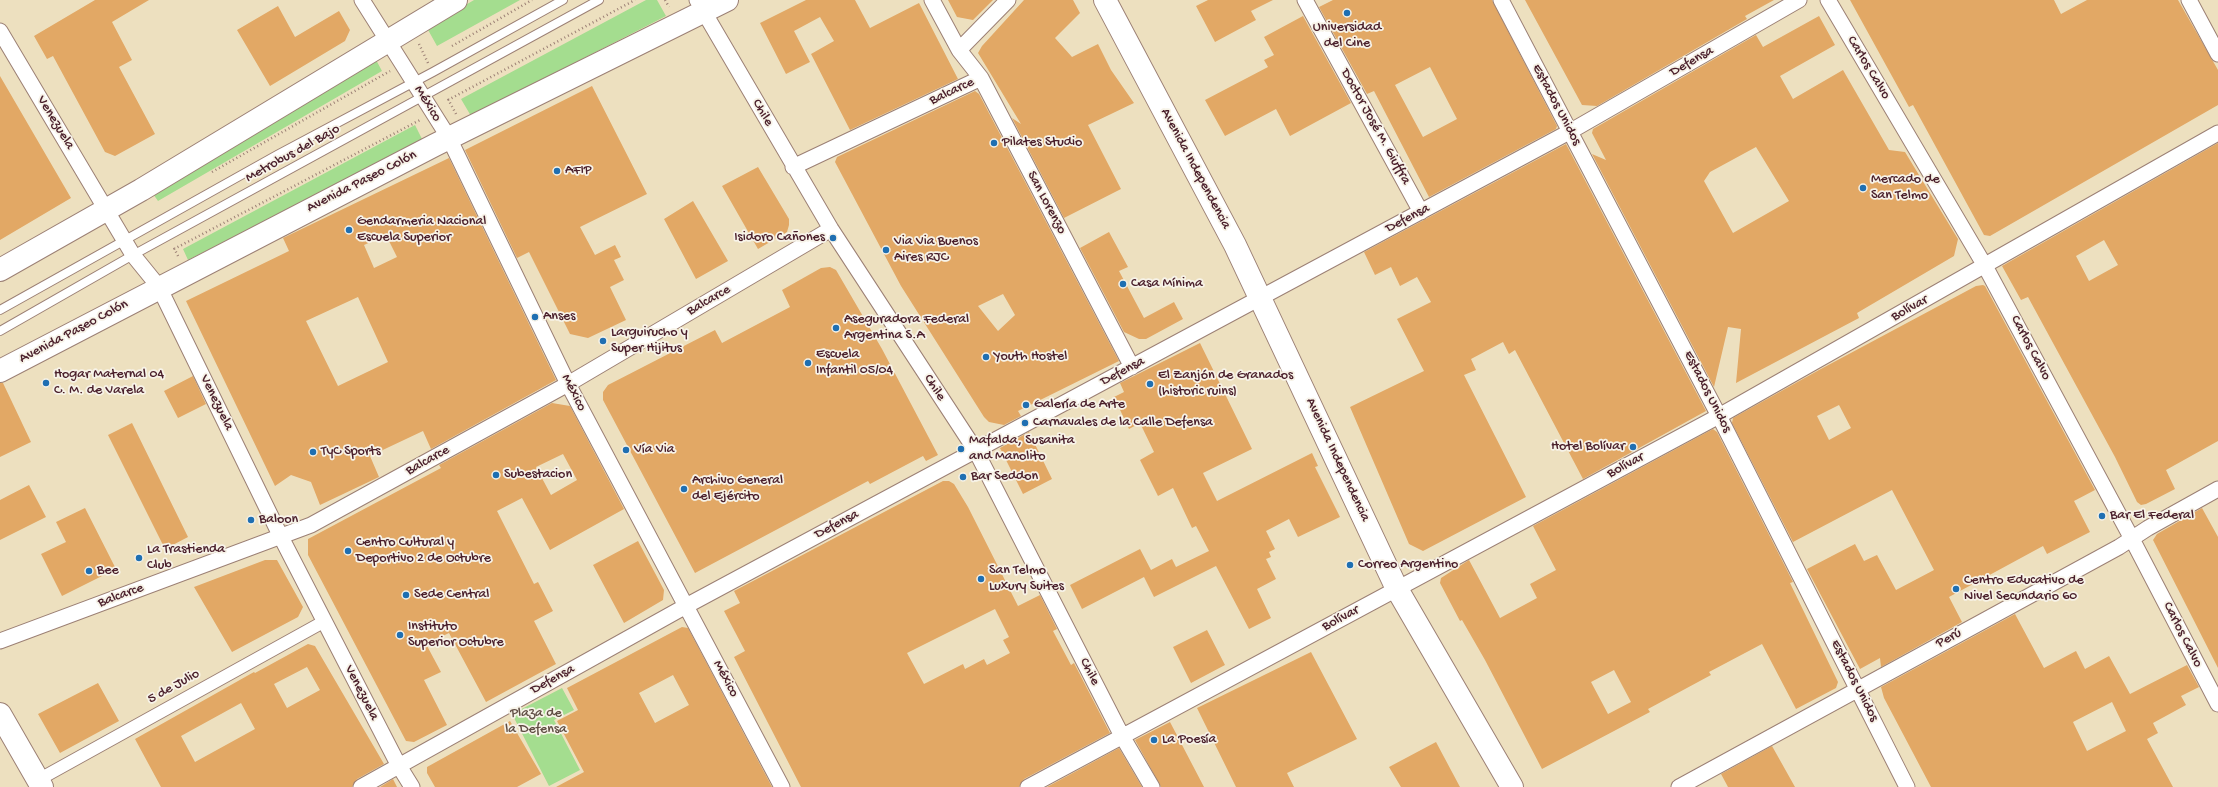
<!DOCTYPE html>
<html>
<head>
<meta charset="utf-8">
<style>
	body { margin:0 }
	canvas { display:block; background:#ede0bf }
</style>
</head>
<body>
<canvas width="2218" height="787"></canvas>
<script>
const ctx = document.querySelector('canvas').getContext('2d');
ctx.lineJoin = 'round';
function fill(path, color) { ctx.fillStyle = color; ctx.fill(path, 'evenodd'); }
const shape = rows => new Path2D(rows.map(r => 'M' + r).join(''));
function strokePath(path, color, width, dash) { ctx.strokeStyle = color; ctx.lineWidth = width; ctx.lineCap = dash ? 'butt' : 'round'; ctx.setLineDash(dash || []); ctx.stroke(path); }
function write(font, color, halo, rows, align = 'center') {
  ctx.font = font + ' "Gochi Hand",sans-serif'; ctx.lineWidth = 3.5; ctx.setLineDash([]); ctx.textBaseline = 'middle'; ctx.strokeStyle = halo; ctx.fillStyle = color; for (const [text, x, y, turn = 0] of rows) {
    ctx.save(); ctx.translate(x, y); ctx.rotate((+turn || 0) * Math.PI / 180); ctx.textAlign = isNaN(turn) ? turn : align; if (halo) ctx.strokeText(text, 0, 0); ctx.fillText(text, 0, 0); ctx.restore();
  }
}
const green = shape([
	[474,0,520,0,437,46,427,28],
	[646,0,657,0,666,16,471,116,461,99],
	[375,58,382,71,158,201,151,191],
	[415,125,423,141,188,260,183,249],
	[562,688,574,710,554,720,580,770,549,786,512,714]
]);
const building = shape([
	[95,0,149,0,112,22,132,60,119,67,155,134,115,156,105,152,53,56,47,59,34,36],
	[806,0,855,0,870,28,919,3,958,79,850,130,811,54,834,41,820,17,794,31,810,62,786,74,760,23],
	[948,0,993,0,973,20,957,17],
	[1024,0,1073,0,1080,13,1055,38,1072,57,1098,44,1111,70,1134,103,1088,125,1121,189,1064,218,1012,118,1021,124,978,53,982,46],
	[1208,0,1273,0,1251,11,1256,20,1215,42,1196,6],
	[1333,0,1492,0,1557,126,1556,129,1429,197,1374,91,1367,94,1319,7],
	[1430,67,1457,119,1423,137,1395,85],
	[1525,0,1774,0,1745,16,1747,19,1597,106,1582,105],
	[1850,0,2054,0,2061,14,2087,0,2178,0,2218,70,2218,105,1990,236,1984,235,1913,105,1909,107],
	[278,6,295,37,339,11,350,30,345,41,270,86,237,30],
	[1303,16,1351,103,1290,136,1276,109,1225,136,1205,100,1268,67,1264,60,1274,55,1264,37],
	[1819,16,1835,45,1780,76,1793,99,1843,70,1889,150,1905,152,1958,239,1954,256,1857,313,1859,318,1736,383,1741,329,1728,327,1714,387,1592,154,1606,160,1592,133,1593,129,1756,35,1763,47],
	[1756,147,1789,201,1733,233,1704,181,1710,172],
	[0,76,71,198,0,240],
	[592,86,647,194,580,227,595,255,615,245,621,257,614,260,624,280,610,287,626,320,588,338,570,334,529,252,517,258,465,150],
	[975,91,979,94,1119,361,1018,411,1021,416,1004,425,989,422,984,417,901,286,835,162,837,157],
	[1003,294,1015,315,998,331,978,306],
	[2218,143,2218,441,2166,470,2175,489,2146,504,2141,505,2137,502,2115,457,2028,297,2021,300,2002,266],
	[2104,240,2118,265,2089,281,2076,256],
	[1566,144,1706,411,1583,479,1515,350,1509,354,1503,342,1471,359,1476,370,1464,375,1526,497,1423,551,1409,544,1350,407,1424,371,1397,319,1431,302,1417,277,1400,286,1391,267,1375,275,1364,252],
	[449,158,556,380,431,449,423,431,370,456,379,477,320,505,311,482,291,475,275,486,186,301,289,251,283,238],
	[386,235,397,257,374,268,364,245],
	[358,297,388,362,338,386,306,321],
	[758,167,789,219,789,225,787,232,758,249,722,186],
	[693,201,728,261,696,279,664,219],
	[1109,232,1128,267,1119,271,1144,318,1174,302,1183,319,1146,339,1139,339,1124,332,1080,248],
	[830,267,836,270,882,349,938,455,926,461,923,456,870,484,868,481,695,573,603,400,603,392,608,385,715,330,722,343,790,307,782,290,821,268],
	[1983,285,1985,286,2095,490,2074,501,2090,532,2047,554,2043,546,1949,597,1962,622,1881,667,1880,658,1860,669,1807,569,1855,544,1864,561,1877,555,1896,590,1934,570,1892,490,1793,542,1732,423,1733,418,1819,370,1976,286],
	[1839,405,1851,428,1829,440,1817,416],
	[1200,343,1252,449,1203,473,1217,501,1312,453,1318,466,1315,467,1340,517,1298,537,1289,519,1266,531,1275,549,1269,552,1271,557,1266,559,1276,579,1257,589,1271,618,1249,629,1216,566,1154,597,1144,577,1082,609,1070,585,1140,549,1151,570,1172,559,1176,567,1209,551,1196,526,1192,528,1173,488,1158,496,1140,460,1154,452,1140,423,1129,429,1114,397,1124,392,1120,383],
	[193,376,206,404,178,418,164,391],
	[0,383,3,383,31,442,0,457],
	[552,403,570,406,624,509,550,550,522,498,497,511,534,584,538,582,553,611,534,621,556,664,486,702,449,633,426,644,441,672,424,680,447,725,414,742,406,741,308,555,308,539,441,468,439,465],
	[563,454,577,480,551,495,536,467],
	[132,423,188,537,165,549,108,435],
	[1713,429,1717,432,1793,582,1790,583,1838,682,1836,688,1796,709,1762,644,1709,672,1711,675,1648,709,1650,712,1542,769,1485,660,1462,620,1460,621,1440,583,1441,578,1469,560,1500,618,1537,598,1530,584,1556,570,1533,526],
	[1614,670,1631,702,1608,714,1591,682],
	[1029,432,1052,479,1023,494,1000,448],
	[943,481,949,481,954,484,968,507,1018,606,1040,595,1057,629,1053,631,1071,665,1074,663,1110,733,1024,779,1019,787,801,787,734,657,745,651,724,611,740,603,734,591],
	[995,609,1009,637,1003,640,1010,653,987,665,984,659,965,669,963,664,924,684,907,653],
	[29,485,46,517,0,540,0,500],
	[85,508,116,569,62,596,41,554,66,542,56,522],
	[2202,508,2218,537,2218,668,2153,540,2157,534],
	[638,541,664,590,663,600,624,623,593,565],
	[265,560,277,560,303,607,298,617,232,652,194,587],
	[2015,614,2044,668,2076,651,2085,669,2109,656,2130,694,2187,665,2199,687,2181,696,2186,705,2153,723,2158,733,2147,739,2173,787,1931,787,1884,698,1881,687],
	[2112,702,2126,731,2087,751,2073,722],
	[682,627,688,628,772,787,556,787,584,772,557,721,578,710,567,688],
	[673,675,689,705,655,723,639,693],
	[1207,630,1225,665,1191,683,1173,647],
	[308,644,315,646,384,764,357,779,352,787,161,787,135,739,254,672,255,673],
	[307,667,320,690,287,708,274,684],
	[241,703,255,729,195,762,181,736],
	[1311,652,1357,739,1287,773,1294,787,1236,787,1197,708],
	[98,683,119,721,60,753,38,714],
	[510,721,541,774,517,787,435,787,427,773,427,767],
	[1170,722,1204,787,1161,787,1135,740],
	[1436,742,1460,787,1401,787,1389,767],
	[1772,746,1795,787,1728,787,1721,774],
	[1119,748,1142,787,1047,787],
	[393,779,397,787,380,787]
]);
const path = shape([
	[665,0,669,7],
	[419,44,428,63],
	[452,46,532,0],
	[448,99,456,114],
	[448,100,635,0],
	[212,172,390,71],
	[174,248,179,258],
	[174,249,420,120]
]);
const service = shape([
	[0,310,277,155,433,72,563,0],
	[0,331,133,255,599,0]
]);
const pedestrian = shape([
	[38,780,325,621]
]);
const minor = shape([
	[362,0,449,138,568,384,782,787],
	[697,0,831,229,976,451,1122,736,1152,787],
	[932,0,959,50,981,78,1132,367],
	[1305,0,1421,212],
	[1501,0,1719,416,1907,787],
	[1828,0,1985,266,2132,539,2218,704],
	[2189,0,2218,54],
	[0,31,133,255,159,287,281,537,399,766,412,787],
	[959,50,1008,0],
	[793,167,981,78],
	[0,641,311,525,568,384,831,229],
	[361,787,686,606,1571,131,1799,0],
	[1028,787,1719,416,2218,133],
	[1679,787,2119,547,2148,528,2218,489]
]);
const secondary = shape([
	[0,714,42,787]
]);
const primary = shape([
	[1105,0,1235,245,1397,589,1512,787],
	[0,270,141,190,456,0],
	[0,371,435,145,727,0]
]);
const markers = [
	[1347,13,4,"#1f6fb2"],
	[994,143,4,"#1f6fb2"],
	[557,171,4,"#1f6fb2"],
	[1863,188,4,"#1f6fb2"],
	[349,230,4,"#1f6fb2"],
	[833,238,4,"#1f6fb2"],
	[886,250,4,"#1f6fb2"],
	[1123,284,4,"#1f6fb2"],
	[535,317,4,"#1f6fb2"],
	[836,328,4,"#1f6fb2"],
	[603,341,4,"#1f6fb2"],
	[986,357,4,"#1f6fb2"],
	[808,363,4,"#1f6fb2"],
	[46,383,4,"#1f6fb2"],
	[1150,384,4,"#1f6fb2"],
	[1026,405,4,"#1f6fb2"],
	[1025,423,4,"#1f6fb2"],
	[1633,447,4,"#1f6fb2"],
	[961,449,4,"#1f6fb2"],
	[626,450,4,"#1f6fb2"],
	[313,452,4,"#1f6fb2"],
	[496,475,4,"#1f6fb2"],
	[963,477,4,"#1f6fb2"],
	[684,489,4,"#1f6fb2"],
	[2102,516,4,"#1f6fb2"],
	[251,520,4,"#1f6fb2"],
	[348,551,4,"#1f6fb2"],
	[139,558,4,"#1f6fb2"],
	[1350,565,4,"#1f6fb2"],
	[89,571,4,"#1f6fb2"],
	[981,579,4,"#1f6fb2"],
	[1956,589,4,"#1f6fb2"],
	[406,595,4,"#1f6fb2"],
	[400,635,4,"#1f6fb2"],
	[1154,740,4,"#1f6fb2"]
];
const poiNames = [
	["Universidad",1347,28,"center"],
	["del Cine",1347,44,"center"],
	["Pilates Studio",1002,143],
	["AFIP",565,171],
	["Mercado de",1871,180],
	["San Telmo",1871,196],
	["Gendarmeria Nacional",357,222],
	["Escuela Superior",357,238],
	["Isidoro Cañones",825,238,"right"],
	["Via Via Buenos",894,242],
	["Aires RJC",894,258],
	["Casa Mínima",1131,284],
	["Anses",543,317],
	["Aseguradora Federal",844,320],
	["Argentina S.A",844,336],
	["Larguirucho y",611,333],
	["Super Hijitus",611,349],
	["Escuela",816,355],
	["Infantil 05/04",816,371],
	["Youth Hostel",994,357],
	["Hogar Maternal 04",54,375],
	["C. M. de Varela",54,391],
	["El Zanjón de Granados",1158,376],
	["(historic ruins)",1158,392],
	["Galería de Arte",1034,405],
	["Carnavales de la Calle Defensa",1033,423],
	["Mafalda, Susanita",969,441],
	["and Manolito",969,457],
	["Hotel Bolívar",1625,447,"right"],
	["Vía Via",634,450],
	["TyC Sports",321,452],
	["Subestacion",504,475],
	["Bar Seddon",971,477],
	["Archivo General",692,481],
	["del Ejército",692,497],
	["Bar El Federal",2110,516],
	["Baloon",259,520],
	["Centro Cultural y",356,543],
	["Deportivo 2 de Octubre",356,559],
	["La Trastienda",147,550],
	["Club",147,566],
	["Correo Argentino",1358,565],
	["Bee",97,571],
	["San Telmo",989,571],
	["Luxury Suites",989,587],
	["Centro Educativo de",1964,581],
	["Nivel Secundario 60",1964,597],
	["Sede Central",414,595],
	["Instituto",408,627],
	["Superior Octubre",408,643],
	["La Poesía",1162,740]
];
const streetNames = [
	["Defensa",1692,62,-30],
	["Carlos Calvo",1868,68,59],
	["Balcarce",952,92,-25],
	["México",427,104,58],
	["Estados Unidos",1556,105,62],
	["Chile",762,113,60],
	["Venezuela",55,123,59],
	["Doctor José M. Giuffra",1375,127,61],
	["Metrobus del Bajo",293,154,-29],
	["Avenida Independencia",1195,169,62],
	["Avenida Paseo Colón",362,182,-27],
	["San Lorenzo",1046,203,62],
	["Defensa",1408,219,-28],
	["Balcarce",709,301,-30],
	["Bolívar",1910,309,-29],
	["Avenida Paseo Colón",74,332,-28],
	["Carlos Calvo",2030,348,62],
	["Defensa",1123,372,-28],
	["Chile",934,388,57],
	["Estados Unidos",1707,392,63],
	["México",573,393,63],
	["Venezuela",216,403,64],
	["Avenida Independencia",1337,460,65],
	["Balcarce",428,461,-29],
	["Bolívar",1626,466,-28],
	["Defensa",837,525,-28],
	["Balcarce",121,596,-20],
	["Bolívar",1341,619,-28],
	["Carlos Calvo",2182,635,63],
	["Perú",1949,639,-28],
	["Chile",1089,672,63],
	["México",725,679,62],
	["Defensa",553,680,-29],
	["Estados Unidos",1854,681,63],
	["5 de Julio",174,687,-29],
	["Venezuela",361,693,63]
];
const parkNames = [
	["Plaza de",536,714],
	["la Defensa",536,730]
];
fill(green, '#a4dd8f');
fill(building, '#e2a865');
strokePath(service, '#9c8075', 10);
strokePath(pedestrian, '#9c8075', 14);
strokePath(minor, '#9c8075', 17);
strokePath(secondary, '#9c8075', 24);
strokePath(primary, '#9c8075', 24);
strokePath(path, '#9c8075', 2.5, [1, 3]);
strokePath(service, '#fff', 8);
strokePath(pedestrian, '#fff', 12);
strokePath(minor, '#fff', 15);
strokePath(secondary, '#fff', 22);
strokePath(primary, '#fff', 22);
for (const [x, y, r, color] of markers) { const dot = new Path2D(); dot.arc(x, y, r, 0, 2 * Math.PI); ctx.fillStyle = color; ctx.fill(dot); strokePath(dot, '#f7f3e8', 1.5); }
write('14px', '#4a1f2b', '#f7f3e8', poiNames, 'left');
write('14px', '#4a1f2b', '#f7f3e8', streetNames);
write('14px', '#604e44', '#f7f3e8', parkNames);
</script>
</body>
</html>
